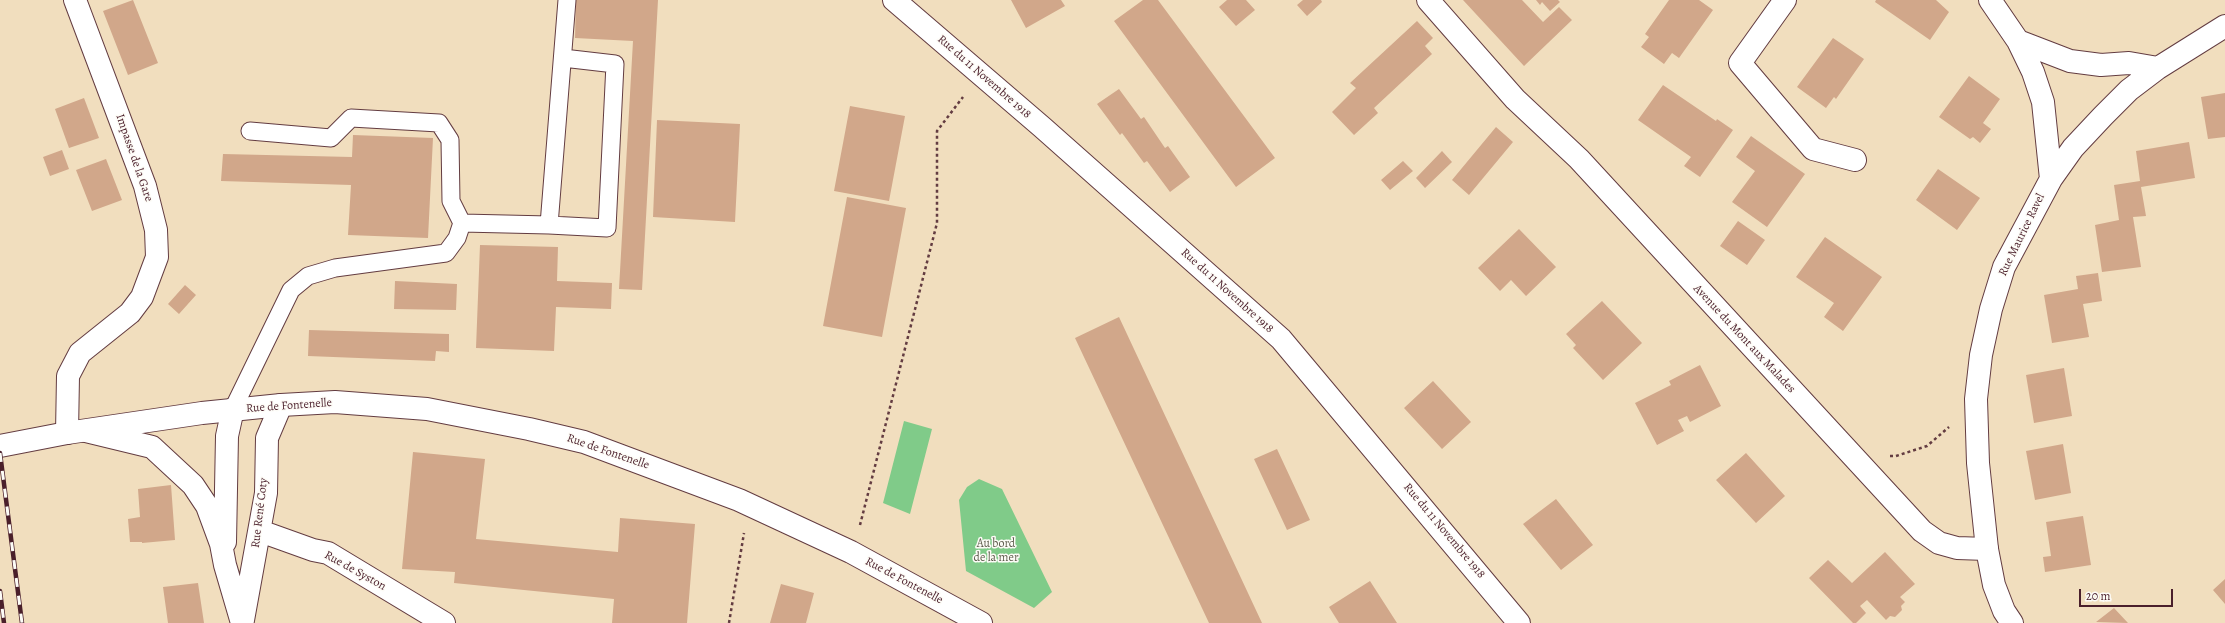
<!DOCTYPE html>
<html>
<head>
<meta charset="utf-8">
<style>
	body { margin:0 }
	#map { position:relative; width:2225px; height:623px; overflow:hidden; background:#f1debe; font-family:Alegreya,serif }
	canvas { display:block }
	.scale { position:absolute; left:2079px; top:589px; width:94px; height:18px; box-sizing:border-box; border:2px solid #4a1f2b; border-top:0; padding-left:5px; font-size:12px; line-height:14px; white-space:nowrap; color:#4a1f2b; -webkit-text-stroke:3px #fdfcf7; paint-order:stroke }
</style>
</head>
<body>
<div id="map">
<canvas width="2225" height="623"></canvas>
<div class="scale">20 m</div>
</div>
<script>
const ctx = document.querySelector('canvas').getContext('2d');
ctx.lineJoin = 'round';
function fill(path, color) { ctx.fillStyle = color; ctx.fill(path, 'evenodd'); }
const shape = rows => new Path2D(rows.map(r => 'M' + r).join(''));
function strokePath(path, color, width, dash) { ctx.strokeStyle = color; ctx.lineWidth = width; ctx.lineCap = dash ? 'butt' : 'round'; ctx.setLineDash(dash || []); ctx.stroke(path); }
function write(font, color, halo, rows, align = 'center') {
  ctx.font = font + ' Alegreya,serif'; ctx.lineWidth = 3; ctx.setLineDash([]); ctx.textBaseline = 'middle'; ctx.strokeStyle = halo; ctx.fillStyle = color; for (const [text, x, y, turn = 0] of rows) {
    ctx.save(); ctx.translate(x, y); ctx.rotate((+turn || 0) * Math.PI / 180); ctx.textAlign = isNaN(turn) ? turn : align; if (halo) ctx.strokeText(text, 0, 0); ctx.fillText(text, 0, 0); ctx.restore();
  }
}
const green = shape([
	[904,421,932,429,910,514,883,503],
	[979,479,1002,489,1052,592,1034,608,966,571,959,500,967,487]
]);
const building = shape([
	[133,0,158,63,128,75,103,11],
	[576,0,658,0,642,290,619,289,633,41,575,38],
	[1011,0,1061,0,1065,6,1026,28],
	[1143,0,1158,0,1275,158,1236,187,1114,21],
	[1227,0,1246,0,1255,10,1236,26,1219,7],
	[1303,0,1321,0,1322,2,1307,16,1297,5],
	[1463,0,1522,0,1543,22,1559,7,1572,20,1524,66],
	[1536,0,1558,0,1560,2,1550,11,1542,2,1540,5],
	[1669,0,1699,0,1713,10,1679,58,1672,53,1664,64,1641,47,1649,37,1645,34],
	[1876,0,1936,0,1949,12,1930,40,1875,2],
	[1417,21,1433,38,1425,46,1432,54,1374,108,1378,113,1354,135,1332,112,1356,88,1350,83],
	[1833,38,1864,59,1836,99,1834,97,1826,108,1797,87],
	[1969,76,2000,99,1983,123,1991,129,1980,143,1973,137,1970,139,1939,117],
	[1663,85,1716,121,1717,119,1733,130,1700,177,1684,166,1691,157,1638,120],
	[1119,89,1141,119,1144,117,1165,148,1168,146,1190,177,1170,192,1147,161,1144,163,1122,133,1120,135,1097,104],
	[2225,93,2225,137,2208,139,2201,97],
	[84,98,99,138,69,148,55,109],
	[850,106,905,116,889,201,834,191],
	[657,120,740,124,735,222,653,217],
	[1496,127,1513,142,1469,195,1452,180],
	[353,135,433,138,428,238,348,235,351,185,221,181,223,154,352,157],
	[1751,136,1805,174,1767,227,1732,202,1755,171,1736,157],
	[2189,142,2195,178,2141,187,2146,216,2133,217,2141,267,2102,272,2095,225,2119,220,2114,185,2140,181,2136,151],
	[62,150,69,169,50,176,43,157],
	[1442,151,1452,162,1425,188,1416,178],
	[106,159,122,200,92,211,76,170],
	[1403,161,1413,171,1390,190,1381,180],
	[1938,169,1980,198,1957,230,1916,200],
	[847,197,906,208,882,337,823,326],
	[1738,221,1765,240,1747,265,1720,246],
	[1519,229,1556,267,1526,296,1511,280,1500,291,1478,268],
	[1825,237,1882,277,1843,331,1824,317,1834,303,1796,277],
	[480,245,558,247,557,281,612,283,611,309,556,307,554,351,476,348],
	[2098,273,2102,301,2083,304,2089,337,2052,343,2044,295,2078,289,2076,276],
	[395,281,457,284,456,310,394,309],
	[185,285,196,295,179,314,168,304],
	[1602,301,1642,343,1603,380,1573,348,1576,345,1566,334],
	[1119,317,1162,409,1262,623,1209,623,1075,338],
	[309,330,449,334,449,352,436,351,435,361,308,356],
	[1700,365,1721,406,1690,422,1687,416,1678,420,1684,431,1657,445,1635,403,1671,385,1669,381],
	[2064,368,2072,416,2034,423,2026,375],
	[1433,381,1471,422,1442,449,1404,408],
	[2063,444,2071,493,2035,500,2026,451],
	[1277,449,1310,520,1287,530,1254,459],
	[413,452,485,459,476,539,618,552,620,518,695,524,687,623,612,623,614,599,454,583,455,572,402,569],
	[1746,453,1785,496,1756,523,1716,480],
	[171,485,175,540,142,543,142,542,130,542,128,519,140,517,138,489],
	[1556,499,1593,545,1561,570,1523,524],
	[2083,516,2091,565,2045,572,2043,557,2051,556,2046,522],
	[1885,552,1915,584,1900,597,1905,602,1901,606,1902,610,1895,617,1890,616,1886,620,1867,600,1860,606,1866,613,1856,623,1853,623,1809,578,1828,560,1852,583],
	[2225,579,2225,604,2213,590],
	[1370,581,1397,623,1339,623,1329,607],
	[198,583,204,623,168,623,163,587],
	[781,584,814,593,806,623,770,623],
	[2114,608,2128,623,2096,622]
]);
const path = shape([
	[1890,456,1896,456,1927,446,1949,427],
	[860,525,937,223,937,131,963,97],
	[729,623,744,533]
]);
const service = shape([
	[250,131,331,138,351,118,439,123,450,140,451,201,462,223],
	[549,225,607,228,615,64,563,58],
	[233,409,291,290,308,276,335,268,446,253,457,238,462,223,549,225,567,0]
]);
const minor = shape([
	[894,0,1042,127,1281,339,1519,623],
	[1785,0,1740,63,1813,149,1855,160],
	[1990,0,2018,41,2033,72,2043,102,2051,179],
	[2018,41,2070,61,2101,65,2129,63,2158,68],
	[86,431,152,447,193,485,207,506,221,544,225,565,242,623],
	[67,433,68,376,80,353,130,313,142,297,157,257,156,230,145,186,75,0],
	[260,531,313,550,328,553,444,623],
	[225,542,227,436,233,409],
	[1987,549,1978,463,1976,399,1981,355,1991,309,2004,267,2051,179,2073,148,2103,116,2129,90,2158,68,2225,26],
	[243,620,266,493,267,438,281,405]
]);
const tertiary = shape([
	[1428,0,1515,99,1579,159,1922,531,1939,543,1957,548,1987,549,1994,585,2004,611,2012,623],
	[0,446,67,433,202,413,281,405,335,402,427,409,529,429,584,442,739,500,851,552,981,623]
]);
const rail = shape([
	[0,453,22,623],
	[0,591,4,623]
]);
const streetNames = [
	["Rue du 11 Novembre 1918",984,77,41],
	["Impasse de la Gare",134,158,71],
	["Rue Maurice Ravel",2022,235,-64],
	["Rue du 11 Novembre 1918",1227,291,42],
	["Avenue du Mont aux Malades",1744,339,47],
	["Rue de Fontenelle",289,406,-4],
	["Rue de Fontenelle",608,452,19],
	["Rue René Coty",260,513,-83],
	["Rue du 11 Novembre 1918",1444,531,50],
	["Rue de Syston",355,571,29],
	["Rue de Fontenelle",904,581,28]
];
const parkNames = [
	["Au bord",996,544],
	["de la mer",996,558]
];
fill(green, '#80cb89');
fill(building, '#d1a78a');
strokePath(service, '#633c41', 19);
strokePath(minor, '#633c41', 24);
strokePath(tertiary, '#633c41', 24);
strokePath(path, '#633c41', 2.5, [3, 3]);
strokePath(service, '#fff', 17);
strokePath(minor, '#fff', 22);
strokePath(tertiary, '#fff', 22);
strokePath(rail, '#4a1f2b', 4.5);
strokePath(rail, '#fdfcf7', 3, [9]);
write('12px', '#4a1f2b', '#fdfcf7', streetNames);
write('12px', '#5d5b4c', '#fdfcf7', parkNames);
</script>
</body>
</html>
